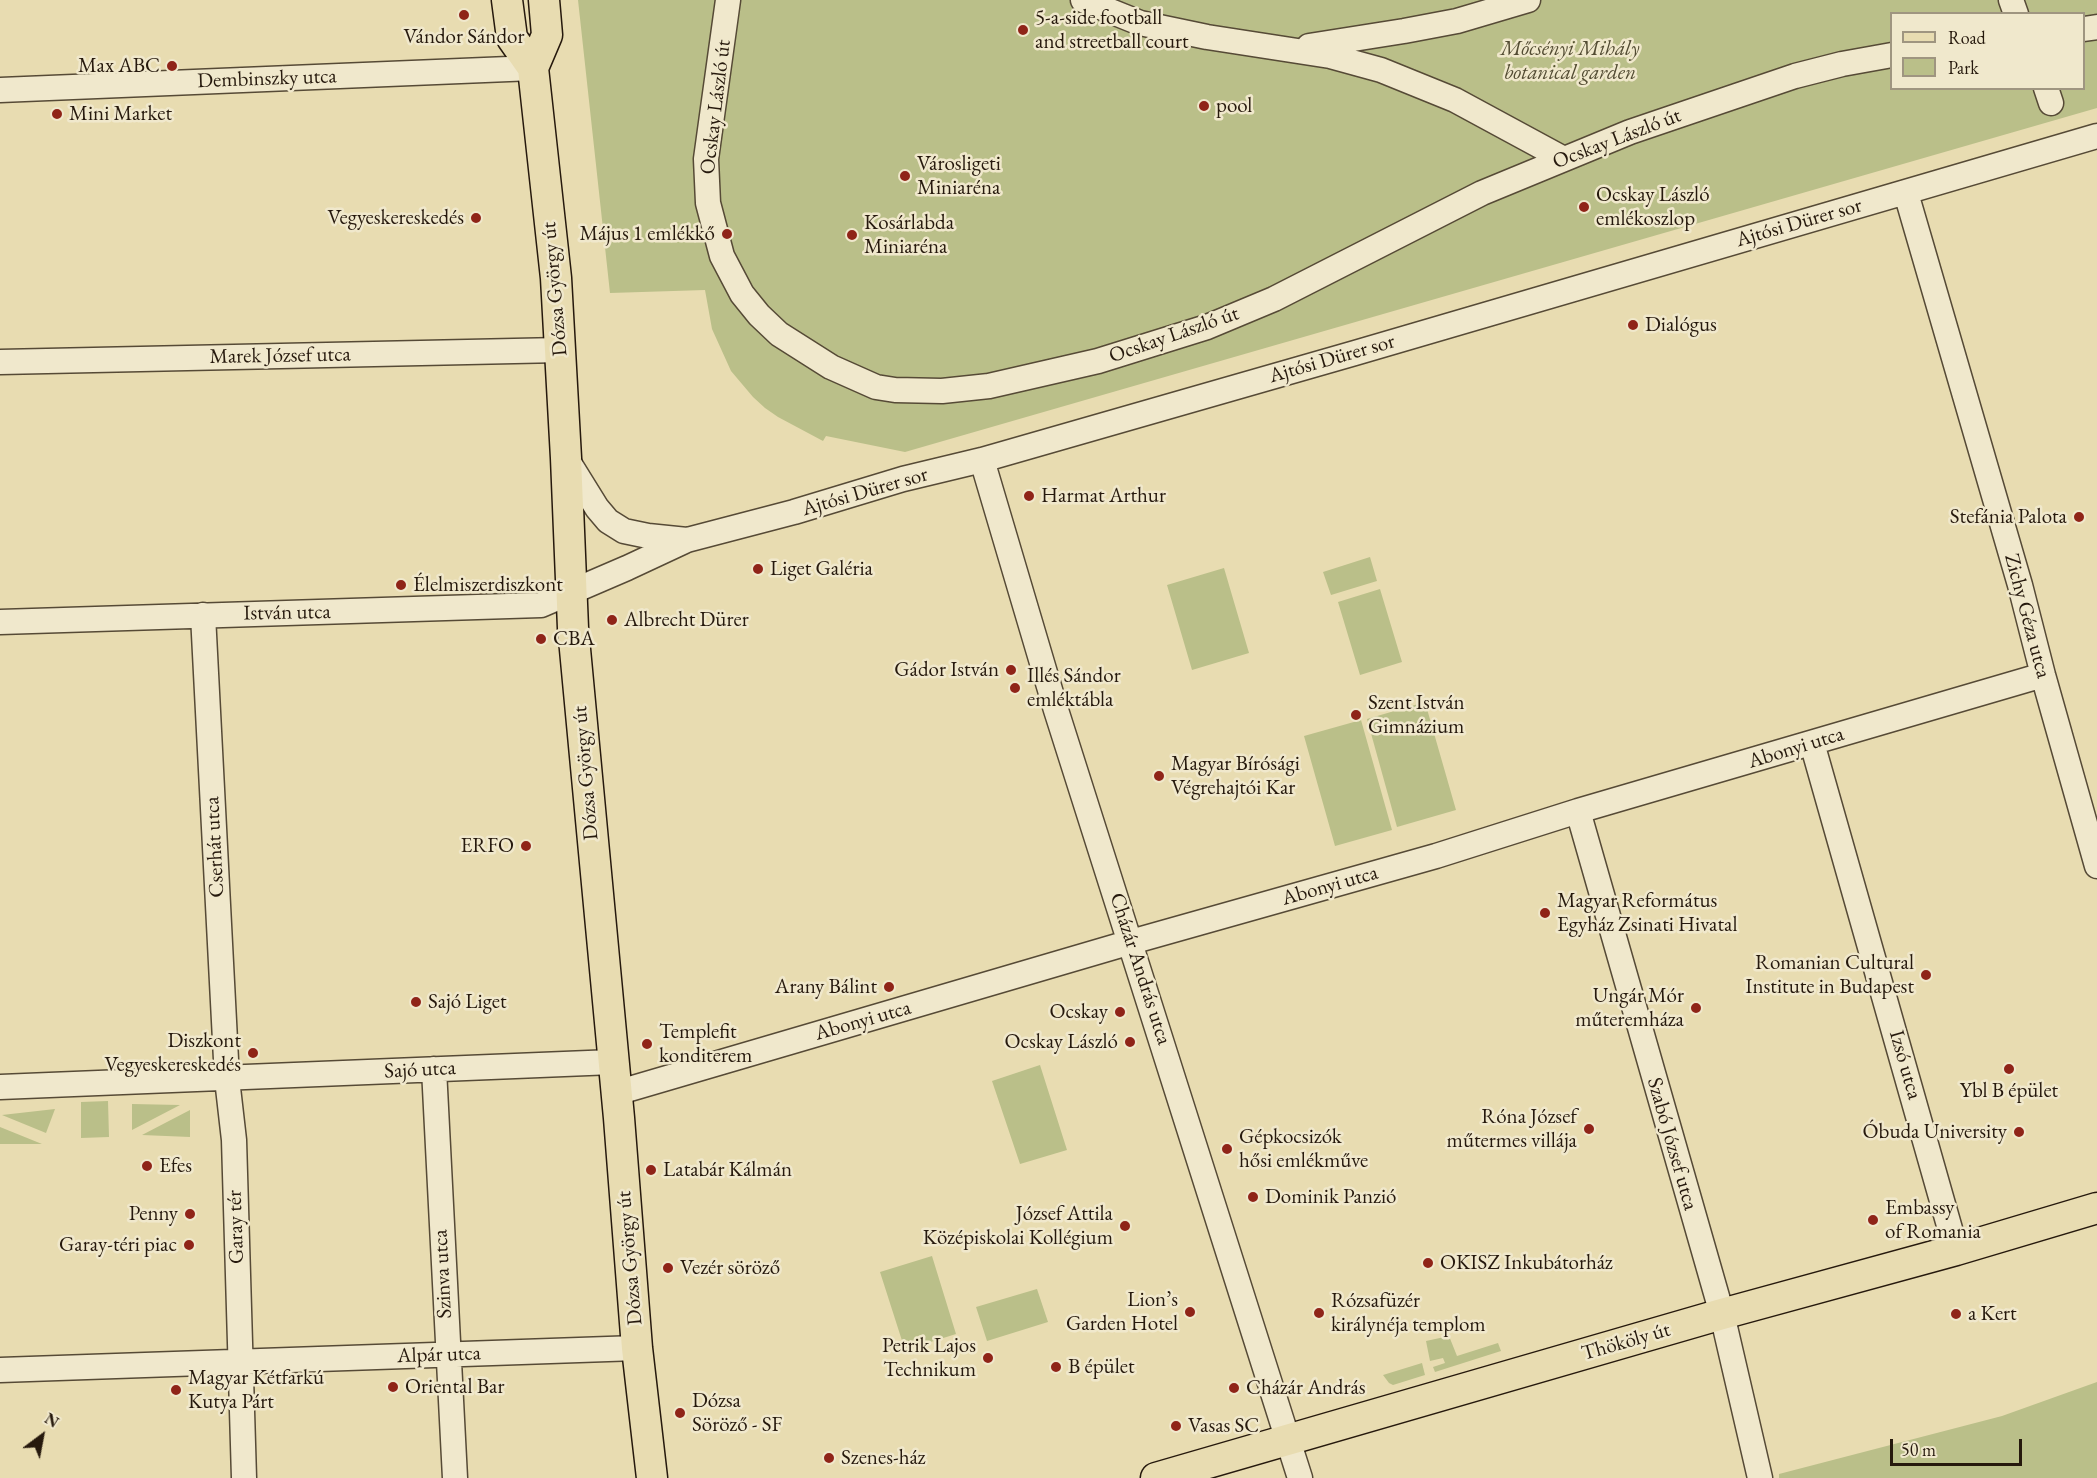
<!DOCTYPE html>
<html>
<head>
<meta charset="utf-8">
<style>
	body { margin:0 }
	#map { position:relative; width:2097px; height:1478px; overflow:hidden; background:#e8dcb1; font-family:"EB Garamond",serif }
	canvas { display:block }
	.legend { position:absolute; left:1890px; top:12px; width:195px; height:78px; box-sizing:border-box; background:#f0e8cc; border:2px solid #9f9580; margin:0; padding:8px 10px; list-style:none; font-size:18px; color:#26190d }
	.legend li { display:flex; align-items:center; gap:12px; height:30px }
	.legend b { width:30px; border:2px solid #9f9580 }
	.north { position:absolute; left:12px; top:1406px; width:60px; height:60px; -webkit-text-stroke:4px #f0e8cc; paint-order:stroke; rotate:32deg; font-size:16px; font-weight:700; line-height:24px; text-align:center; color:#26190d }
	.north::after { content:''; display:block; margin:auto; width:21px; height:27px; background:#26190d; clip-path:polygon(50% 0,100% 100%,50% 72%,0 100%) }
	.scale { position:absolute; left:1890px; top:1439px; width:132px; height:27px; box-sizing:border-box; border:3px solid #26190d; border-top:0; padding-left:8px; font-size:18px; line-height:21px; white-space:nowrap; color:#26190d; -webkit-text-stroke:4px #f0e8cc; paint-order:stroke }
</style>
</head>
<body>
<div id="map">
<canvas width="2097" height="1478"></canvas>
<ul class="legend">
<li><b style="height:8px;background:#e8dcb1"></b>Road</li>
<li><b style="height:16px;background:#babf89"></b>Park</li>
</ul>
<div class="north">N</div>
<div class="scale">50 m</div>
</div>
<script>
const ctx = document.querySelector('canvas').getContext('2d');
ctx.lineJoin = 'round';
function fill(path, color) { ctx.fillStyle = color; ctx.fill(path, 'evenodd'); }
const shape = rows => new Path2D(rows.map(r => 'M' + r).join(''));
function strokePath(path, color, width, dash) { ctx.strokeStyle = color; ctx.lineWidth = width; ctx.lineCap = dash ? 'butt' : 'round'; ctx.setLineDash(dash || []); ctx.stroke(path); }
function write(font, color, halo, rows, align = 'center') {
  ctx.font = font + ' "EB Garamond",serif'; ctx.lineWidth = 5; ctx.setLineDash([]); ctx.textBaseline = 'middle'; ctx.strokeStyle = halo; ctx.fillStyle = color; for (const [text, x, y, turn = 0] of rows) {
    ctx.save(); ctx.translate(x, y); ctx.rotate((+turn || 0) * Math.PI / 180); ctx.textAlign = isNaN(turn) ? turn : align; if (halo) ctx.strokeText(text, 0, 0); ctx.fillText(text, 0, 0); ctx.restore();
  }
}
const green = shape([
	[578,0,2097,0,2097,108,905,452,826,436,823,441,778,417,765,408,753,397,731,371,712,329,705,290,610,293],
	[1892,14,2084,14,2084,88,1892,88],
	[1370,557,1377,581,1331,595,1323,572],
	[1224,568,1249,653,1192,670,1167,585],
	[1380,589,1402,662,1360,675,1338,602],
	[1425,702,1456,810,1397,827,1367,719],
	[1361,720,1392,830,1335,846,1304,736],
	[1040,1065,1067,1150,1020,1164,992,1081],
	[108,1101,109,1137,81,1138,81,1102],
	[132,1104,180,1105,132,1130],
	[55,1109,46,1133,2,1115],
	[190,1110,190,1137,142,1135],
	[0,1127,42,1144,0,1144],
	[932,1256,956,1334,905,1350,880,1272],
	[1037,1289,1048,1322,987,1341,976,1307],
	[1449,1336,1457,1356,1498,1343,1501,1351,1435,1372,1433,1367,1445,1363,1443,1358,1430,1361,1426,1341],
	[1422,1363,1425,1375,1393,1385,1389,1383,1383,1375],
	[2097,1382,2097,1478,1779,1478,1779,1474,2002,1416]
]);
const minor = shape([
	[728,0,706,159,708,203,722,256,742,294,759,315,779,334,831,367,876,387,895,390,942,391,989,386,1098,361,1207,327,1274,299,1482,193,1630,132,1795,76,1842,64,1892,55],
	[1083,0,1140,23,1207,37,1330,56,1381,70,1455,100,1564,159],
	[2011,0,2016,14],
	[2084,29,2097,27],
	[1309,46,1404,31,1457,21,1528,0],
	[2046,88,2051,103],
	[0,90,533,68],
	[1906,193,2020,585,2043,675,2097,866],
	[0,362,561,350],
	[566,458,597,508,608,521,624,531,648,536,687,540],
	[982,460,1056,710,1300,1478],
	[203,615,227,1079,234,1140,244,1478],
	[0,622,541,605,627,568,687,540,794,512,903,479,982,460,1355,353,2097,136],
	[1812,743,1956,1250],
	[1578,811,1722,1314,1760,1478],
	[434,1069,455,1478],
	[0,1087,613,1062],
	[616,1093,1131,942,1436,856,1578,811,2043,675],
	[0,1370,637,1348]
]);
const major = shape([
	[507,0,512,38,533,68],
	[544,0,547,35,533,68,556,278,566,458,573,628,619,1118,637,1348,652,1478],
	[1156,1478,1722,1314,1956,1250,2097,1208]
]);
const markers = [
	[464,15,6,"#8f2418"],
	[1023,30,6,"#8f2418"],
	[172,66,6,"#8f2418"],
	[1204,106,6,"#8f2418"],
	[57,114,6,"#8f2418"],
	[905,176,6,"#8f2418"],
	[1584,207,6,"#8f2418"],
	[476,218,6,"#8f2418"],
	[727,234,6,"#8f2418"],
	[852,235,6,"#8f2418"],
	[1633,325,6,"#8f2418"],
	[1029,496,6,"#8f2418"],
	[2079,517,6,"#8f2418"],
	[758,569,6,"#8f2418"],
	[401,585,6,"#8f2418"],
	[612,620,6,"#8f2418"],
	[541,639,6,"#8f2418"],
	[1011,670,6,"#8f2418"],
	[1015,688,6,"#8f2418"],
	[1356,715,6,"#8f2418"],
	[1159,776,6,"#8f2418"],
	[526,846,6,"#8f2418"],
	[1545,913,6,"#8f2418"],
	[1926,975,6,"#8f2418"],
	[889,987,6,"#8f2418"],
	[416,1002,6,"#8f2418"],
	[1696,1008,6,"#8f2418"],
	[1120,1012,6,"#8f2418"],
	[1130,1042,6,"#8f2418"],
	[647,1044,6,"#8f2418"],
	[253,1053,6,"#8f2418"],
	[2009,1069,6,"#8f2418"],
	[1589,1129,6,"#8f2418"],
	[2019,1132,6,"#8f2418"],
	[1227,1149,6,"#8f2418"],
	[147,1166,6,"#8f2418"],
	[651,1170,6,"#8f2418"],
	[1253,1197,6,"#8f2418"],
	[190,1214,6,"#8f2418"],
	[1873,1220,6,"#8f2418"],
	[1125,1226,6,"#8f2418"],
	[189,1245,6,"#8f2418"],
	[1428,1263,6,"#8f2418"],
	[668,1268,6,"#8f2418"],
	[1190,1312,6,"#8f2418"],
	[1319,1313,6,"#8f2418"],
	[1956,1314,6,"#8f2418"],
	[988,1358,6,"#8f2418"],
	[1056,1367,6,"#8f2418"],
	[393,1387,6,"#8f2418"],
	[1234,1388,6,"#8f2418"],
	[176,1390,6,"#8f2418"],
	[680,1413,6,"#8f2418"],
	[1176,1426,6,"#8f2418"],
	[829,1458,6,"#8f2418"]
];
const poiNames = [
	["5-a-side football",1035,18],
	["and streetball court",1035,42],
	["Vándor Sándor",464,37,"center"],
	["Max ABC",160,66,"right"],
	["pool",1216,106],
	["Mini Market",69,114],
	["Városligeti",917,164],
	["Miniaréna",917,188],
	["Ocskay László",1596,195],
	["emlékoszlop",1596,219],
	["Vegyeskereskedés",464,218,"right"],
	["Kosárlabda",864,223],
	["Miniaréna",864,247],
	["Május 1 emlékkő",715,234,"right"],
	["Dialógus",1645,325],
	["Harmat Arthur",1041,496],
	["Stefánia Palota",2067,517,"right"],
	["Liget Galéria",770,569],
	["Élelmiszerdiszkont",413,585],
	["Albrecht Dürer",624,620],
	["CBA",553,639],
	["Gádor István",999,670,"right"],
	["Illés Sándor",1027,676],
	["emléktábla",1027,700],
	["Szent István",1368,703],
	["Gimnázium",1368,727],
	["Magyar Bírósági",1171,764],
	["Végrehajtói Kar",1171,788],
	["ERFO",514,846,"right"],
	["Magyar Református",1557,901],
	["Egyház Zsinati Hivatal",1557,925],
	["Romanian Cultural",1914,963,"right"],
	["Institute in Budapest",1914,987,"right"],
	["Arany Bálint",877,987,"right"],
	["Ungár Mór",1684,996,"right"],
	["műteremháza",1684,1020,"right"],
	["Sajó Liget",428,1002],
	["Ocskay",1108,1012,"right"],
	["Templefit",659,1032],
	["konditerem",659,1056],
	["Diszkont",241,1041,"right"],
	["Vegyeskereskedés",241,1065,"right"],
	["Ocskay László",1118,1042,"right"],
	["Ybl B épület",2009,1091,"center"],
	["Róna József",1577,1117,"right"],
	["műtermes villája",1577,1141,"right"],
	["Óbuda University",2007,1132,"right"],
	["Gépkocsizók",1239,1137],
	["hősi emlékműve",1239,1161],
	["Efes",159,1166],
	["Latabár Kálmán",663,1170],
	["Dominik Panzió",1265,1197],
	["Embassy",1885,1208],
	["of Romania",1885,1232],
	["Penny",178,1214,"right"],
	["József Attila",1113,1214,"right"],
	["Középiskolai Kollégium",1113,1238,"right"],
	["Garay-téri piac",177,1245,"right"],
	["OKISZ Inkubátorház",1440,1263],
	["Vezér söröző",680,1268],
	["Lion’s",1178,1300,"right"],
	["Garden Hotel",1178,1324,"right"],
	["Rózsafüzér",1331,1301],
	["királynéja templom",1331,1325],
	["a Kert",1968,1314],
	["Petrik Lajos",976,1346,"right"],
	["Technikum",976,1370,"right"],
	["B épület",1068,1367],
	["Magyar Kétfarkú",188,1378],
	["Kutya Párt",188,1402],
	["Oriental Bar",405,1387],
	["Cházár András",1246,1388],
	["Dózsa",692,1401],
	["Söröző - SF",692,1425],
	["Vasas SC",1188,1426],
	["Szenes-ház",841,1458]
];
const parkNames = [
	["Mőcsényi Mihály",1570,49],
	["botanical garden",1570,73]
];
const streetNames = [
	["Dembinszky utca",267,79,-2],
	["Ocskay László út",716,107,-83],
	["Ocskay László út",1617,139,-21],
	["Ajtósi Dürer sor",1799,223,-16],
	["Dózsa György út",555,289,-95],
	["Ocskay László út",1174,335,-19],
	["Marek József utca",280,356,-1],
	["Ajtósi Dürer sor",1332,359,-16],
	["Ajtósi Dürer sor",865,492,-16],
	["István utca",287,613,-1],
	["Zichy Géza utca",2027,616,75],
	["Abonyi utca",1796,748,-17],
	["Dózsa György út",586,773,-95],
	["Cserhát utca",215,847,-93],
	["Abonyi utca",1330,886,-16],
	["Cházár András utca",1140,969,72],
	["Abonyi utca",863,1021,-16],
	["Izsó utca",1905,1065,74],
	["Sajó utca",420,1070,-3],
	["Szabó József utca",1672,1144,74],
	["Garay tér",236,1227,-92],
	["Dózsa György út",630,1258,-95],
	["Szinva utca",443,1274,-93],
	["Thököly út",1626,1342,-16],
	["Alpár utca",439,1355,-2]
];
fill(green, '#babf89');
strokePath(minor, '#564a36', 27);
strokePath(major, '#26190d', 33);
strokePath(minor, '#f0e8cc', 24);
strokePath(major, '#e8dcb1', 30);
for (const [x, y, r, color] of markers) { const dot = new Path2D(); dot.arc(x, y, r, 0, 2 * Math.PI); ctx.fillStyle = color; ctx.fill(dot); strokePath(dot, '#f0e8cc', 2); }
write('21px', '#26190d', '#f0e8cc', poiNames, 'left');
write('italic 21px', '#524b32', '#f0e8cc', parkNames);
write('21px', '#26190d', '#f0e8cc', streetNames);
</script>
</body>
</html>
